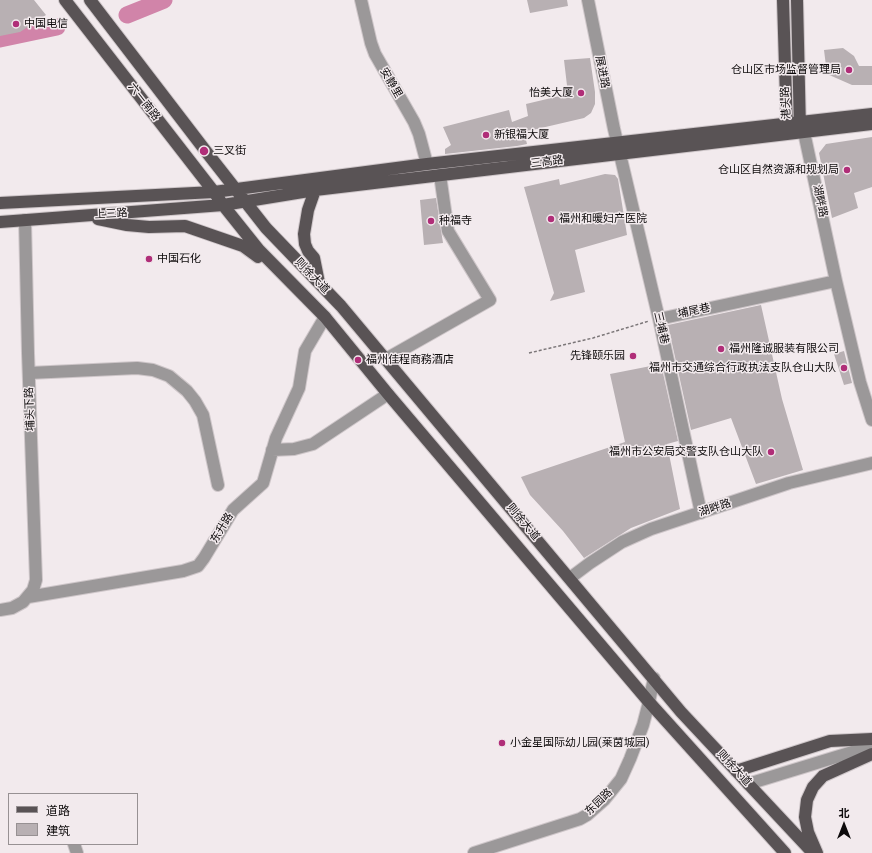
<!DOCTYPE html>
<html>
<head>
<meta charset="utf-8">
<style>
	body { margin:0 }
	#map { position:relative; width:872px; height:853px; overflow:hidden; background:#f2eaed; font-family:"Libre Baskerville","Noto Sans SC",serif }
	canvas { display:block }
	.legend { position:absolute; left:8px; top:793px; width:130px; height:52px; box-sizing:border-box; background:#f2eaed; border:1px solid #979193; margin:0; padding:5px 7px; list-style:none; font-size:12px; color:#0e0b0c }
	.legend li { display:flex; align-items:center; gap:8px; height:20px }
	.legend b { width:20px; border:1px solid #979193 }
	.north { position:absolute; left:824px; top:805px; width:40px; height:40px; -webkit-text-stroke:3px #f2eaed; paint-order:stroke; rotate:0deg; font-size:11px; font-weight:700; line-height:16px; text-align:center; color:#0e0b0c }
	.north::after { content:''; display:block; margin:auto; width:14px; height:18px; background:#0e0b0c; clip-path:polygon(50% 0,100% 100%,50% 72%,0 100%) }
</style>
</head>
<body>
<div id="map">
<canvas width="872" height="853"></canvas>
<ul class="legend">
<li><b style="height:5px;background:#595355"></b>道路</li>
<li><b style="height:11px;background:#b8b0b3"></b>建筑</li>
</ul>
<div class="north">北</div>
</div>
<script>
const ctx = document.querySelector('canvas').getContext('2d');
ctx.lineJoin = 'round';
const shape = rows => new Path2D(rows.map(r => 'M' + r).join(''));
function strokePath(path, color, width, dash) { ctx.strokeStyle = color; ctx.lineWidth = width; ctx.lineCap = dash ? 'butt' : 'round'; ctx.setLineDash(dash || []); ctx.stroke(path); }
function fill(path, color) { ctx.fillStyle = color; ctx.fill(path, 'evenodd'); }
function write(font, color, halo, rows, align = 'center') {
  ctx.font = font + ' "Libre Baskerville","Noto Sans SC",serif'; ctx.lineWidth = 3; ctx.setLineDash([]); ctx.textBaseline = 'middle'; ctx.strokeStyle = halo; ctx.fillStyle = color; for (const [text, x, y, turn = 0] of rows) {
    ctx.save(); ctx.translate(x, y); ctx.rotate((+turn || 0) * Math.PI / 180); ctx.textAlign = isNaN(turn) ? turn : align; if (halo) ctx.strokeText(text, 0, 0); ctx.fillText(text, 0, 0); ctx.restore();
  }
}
const river = shape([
	[127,15,164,0],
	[0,39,57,27]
]);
const building = shape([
	[0,0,34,0,46,15,20,32,0,36],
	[527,0,567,0,568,6,530,13],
	[843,48,854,56,859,66,872,66,872,85,852,85,827,74,824,50],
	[590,58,595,92,595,104,591,113,584,118,524,132,527,144,517,146,445,154,445,149,451,145,443,127,509,110,512,122,528,116,526,104,568,94,564,60],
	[872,137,872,187,854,193,858,208,832,218,819,153,826,144],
	[605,174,615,175,618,179,627,235,575,250,585,292,550,301,554,293,524,187,559,179,560,185],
	[436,198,443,243,424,245,420,200],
	[761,305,782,399,803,470,756,484,731,418,691,430,668,325],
	[844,351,852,383,844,385,834,354],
	[661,364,678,441,667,444,680,509,631,528,584,558,563,531,530,495,521,477,625,442,610,374]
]);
const path = shape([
	[529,353,593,338,649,321]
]);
const minor = shape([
	[361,0,371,43,375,54,414,122,419,134,427,164],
	[588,0,614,129,659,319,701,513],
	[802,123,836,281,860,382,872,420],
	[659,319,836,281],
	[386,359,490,300,448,231,440,175],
	[29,373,137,368,153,370,169,376,187,391,195,401,203,415,218,485],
	[272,450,294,449,313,444,388,394],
	[570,578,590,563,622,542,651,529,789,483,872,463],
	[28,597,183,571,198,566,204,558,233,510,263,483,276,438,299,388,305,351,325,317],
	[0,610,12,608,23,602,33,590,36,580,28,353,25,220],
	[748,784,872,746],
	[74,844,77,853],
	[474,853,580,819,587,815,604,800,621,779,630,759,643,725,649,702,654,678]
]);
const major = shape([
	[65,0,214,192,223,205,259,250,325,317,388,394,649,702,785,853],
	[90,0,208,154,266,228,341,306,681,712,813,853],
	[783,0,787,131],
	[797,0,800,130],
	[315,190,308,210,304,234,305,244,308,251,314,258,319,283],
	[0,203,214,192,427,164,872,114],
	[98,219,127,225,149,227,185,226,243,246,258,257],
	[0,222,223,205,315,190,872,124],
	[736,771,830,741,872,739],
	[817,853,808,832,805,817,807,800,813,787,823,776,872,754]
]);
const markers = [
	[16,24,4,"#b02e78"],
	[849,70,4,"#b02e78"],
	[581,93,4,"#b02e78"],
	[486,135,4,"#b02e78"],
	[204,151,5,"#b02e78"],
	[847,170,4,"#b02e78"],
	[551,219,4,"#b02e78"],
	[431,221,4,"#b02e78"],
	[149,259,4,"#b02e78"],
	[721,349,4,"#b02e78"],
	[633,356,4,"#b02e78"],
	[358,360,4,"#b02e78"],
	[844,368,4,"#b02e78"],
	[771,452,4,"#b02e78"],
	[502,743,4,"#b02e78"]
];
const poiNames = [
	["中国电信",24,24],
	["仓山区市场监督管理局",841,70,"right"],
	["怡美大厦",573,93,"right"],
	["新银福大厦",494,135],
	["三叉街",213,151],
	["仓山区自然资源和规划局",839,170,"right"],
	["福州和暖妇产医院",559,219],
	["种福寺",439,221],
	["中国石化",157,259],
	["福州隆诚服装有限公司",729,349],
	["先锋颐乐园",625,356,"right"],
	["福州佳程商務酒店",366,360],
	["福州市交通综合行政执法支队仓山大队",836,368,"right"],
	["福州市公安局交警支队仓山大队",763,452,"right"],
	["小金星国际幼儿园(莱茵城园)",510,743]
];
const streetNames = [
	["展进路",602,72,79],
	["安静里",391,83,60],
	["六一南路",144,102,52],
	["港头路",786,103,-93],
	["三高路",547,162,-7],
	["湖畔路",820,201,78],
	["上三路",111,214,-3],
	["则徐大道",312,276,46],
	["埔尾巷",694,311,-12],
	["三埔巷",661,328,77],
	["埔头下路",30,409,-92],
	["湖畔路",715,508,-18],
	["则徐大道",523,522,50],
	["东升路",222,528,-59],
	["则徐大道",734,768,47],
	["东园路",599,802,-44]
];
strokePath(river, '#d184a9', 17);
fill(building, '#b8b0b3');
strokePath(minor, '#cec6c9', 14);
strokePath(major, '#cec6c9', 14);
strokePath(path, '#7b7678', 1.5, [3, 2]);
strokePath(minor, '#9b9899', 12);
strokePath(major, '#595355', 12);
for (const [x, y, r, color] of markers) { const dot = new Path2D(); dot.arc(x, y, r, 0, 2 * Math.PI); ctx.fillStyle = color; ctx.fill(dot); strokePath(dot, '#f2eaed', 1.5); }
write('11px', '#0e0b0c', '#f2eaed', poiNames, 'left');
write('11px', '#0e0b0c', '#f2eaed', streetNames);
</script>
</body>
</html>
